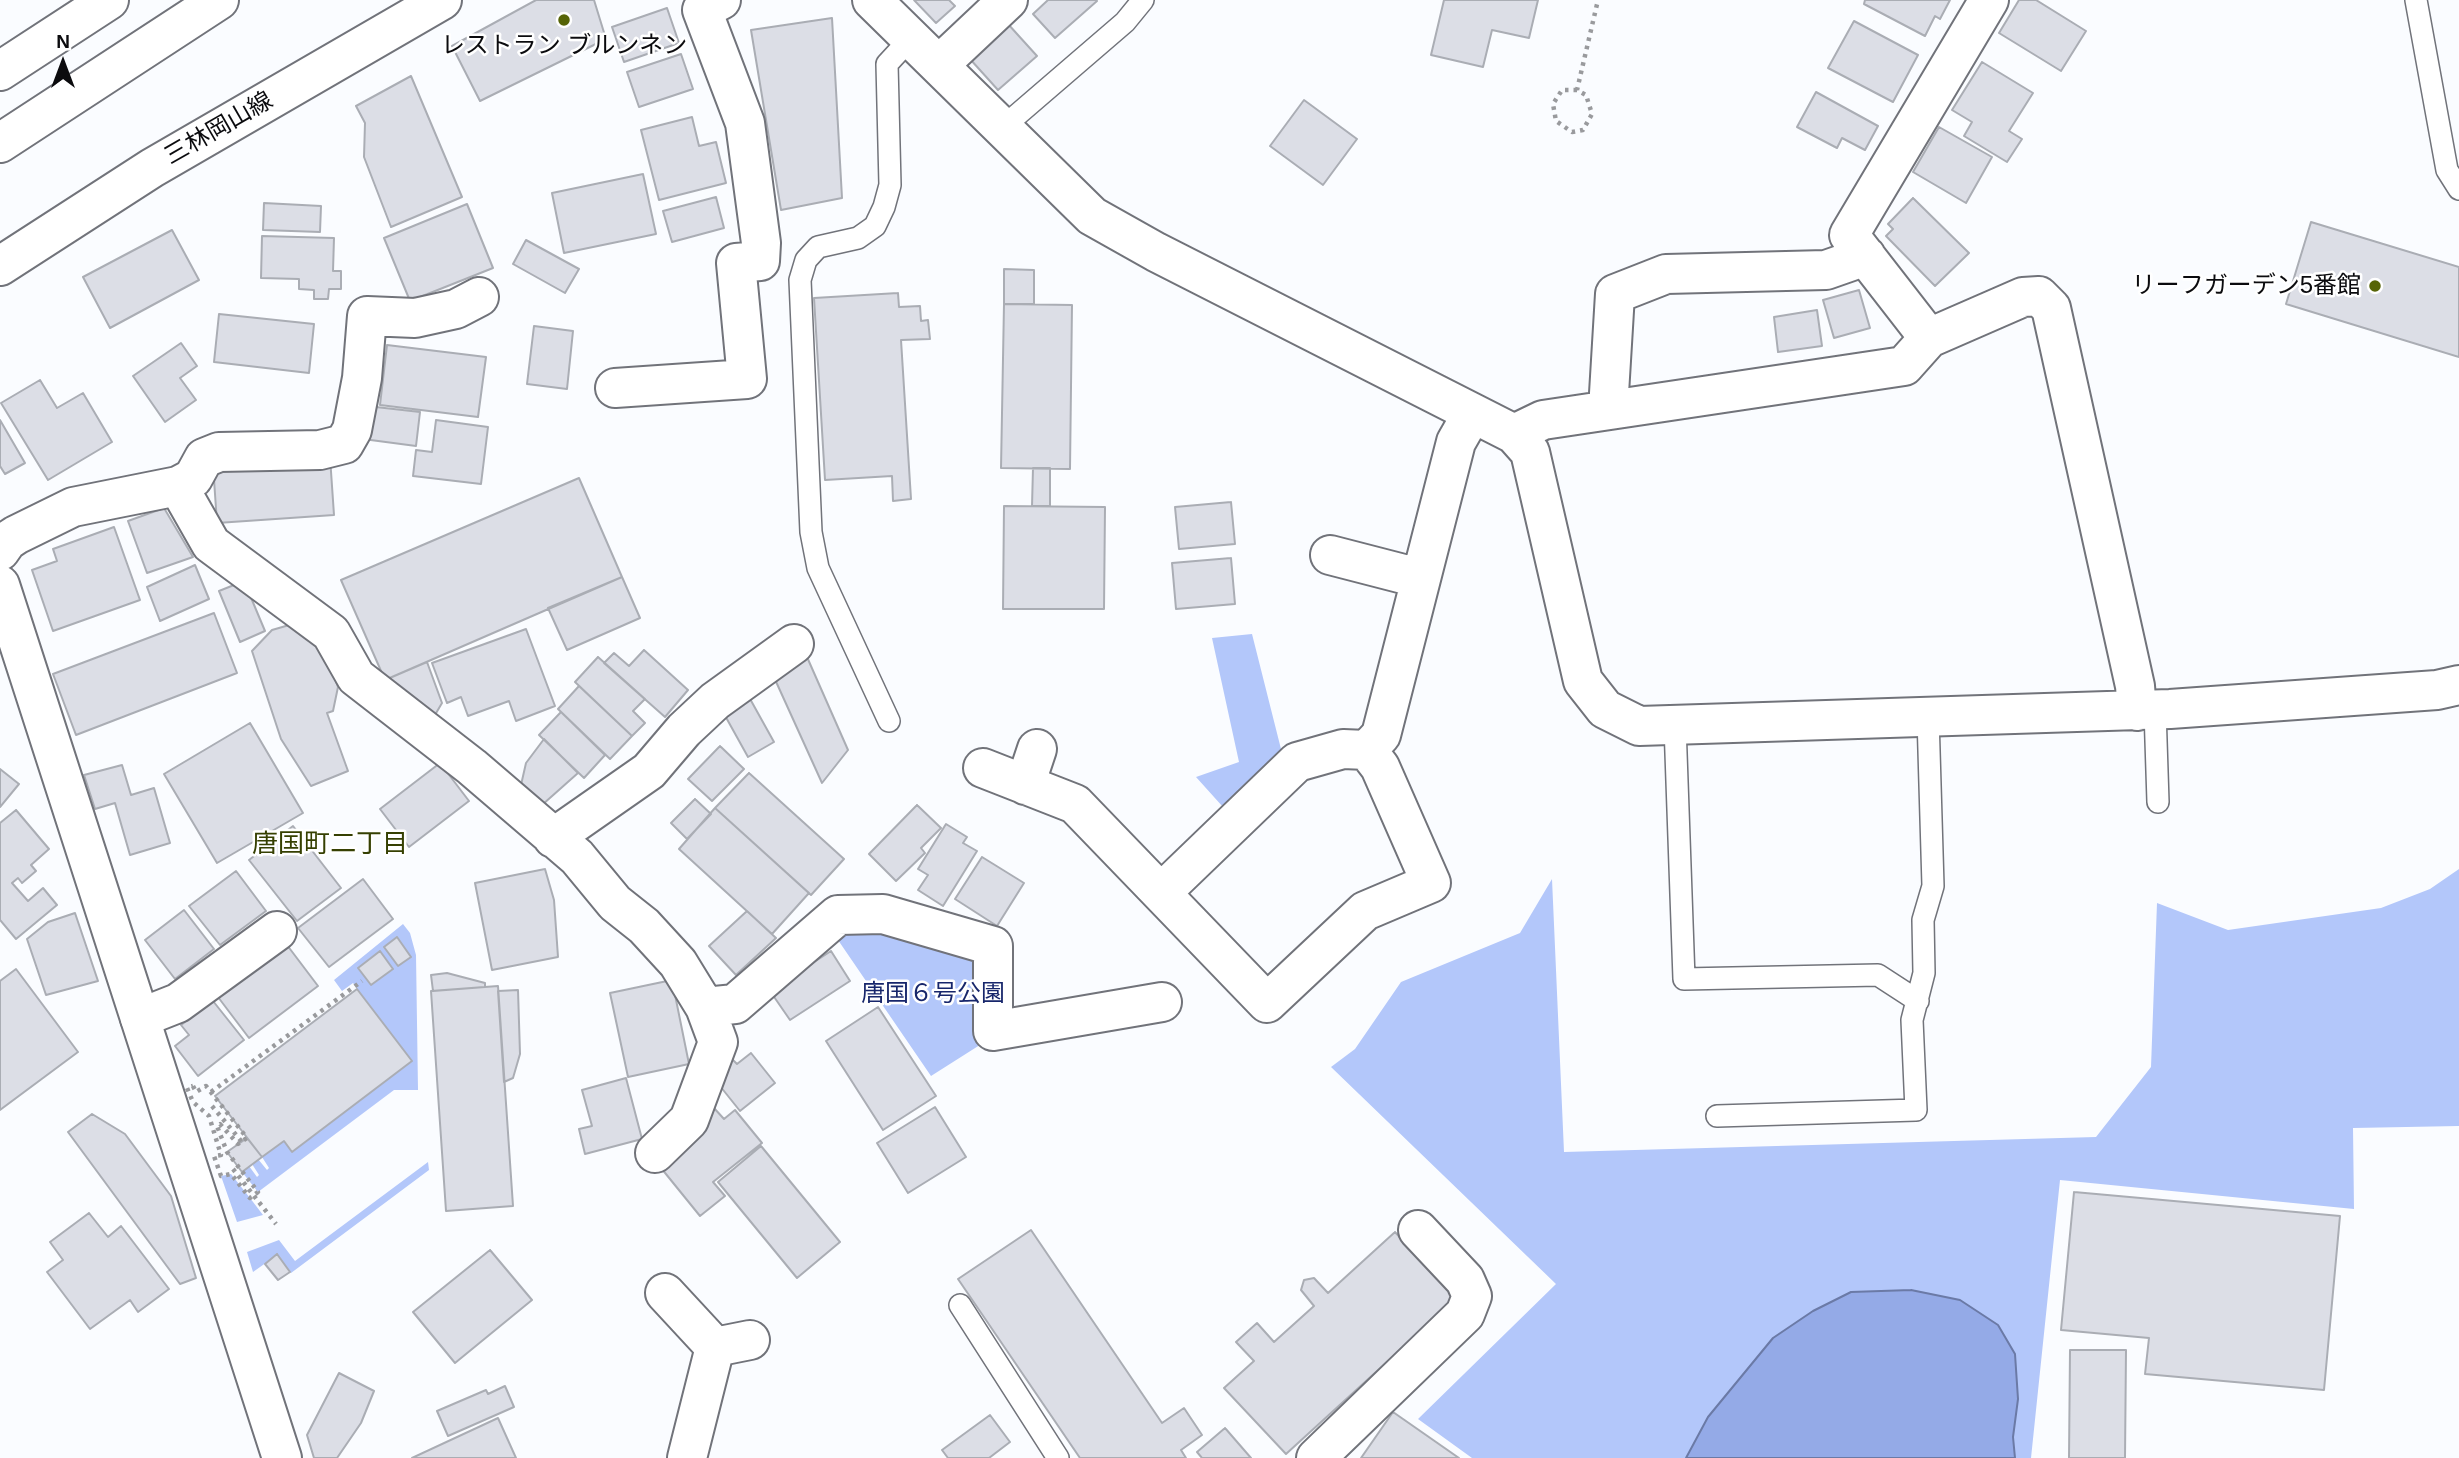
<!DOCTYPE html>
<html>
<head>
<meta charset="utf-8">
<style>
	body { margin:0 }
	#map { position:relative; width:2459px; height:1458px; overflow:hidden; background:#fafcff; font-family:Helvetica,sans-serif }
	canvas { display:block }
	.north { position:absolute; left:28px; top:28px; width:70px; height:70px; -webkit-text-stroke:5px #fff; paint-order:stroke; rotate:0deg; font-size:19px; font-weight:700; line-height:28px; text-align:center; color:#0b0b0e }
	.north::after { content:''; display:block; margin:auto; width:24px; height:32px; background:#0b0b0e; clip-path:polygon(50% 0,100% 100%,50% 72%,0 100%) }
</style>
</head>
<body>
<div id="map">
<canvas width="2459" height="1458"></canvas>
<div class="north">N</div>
</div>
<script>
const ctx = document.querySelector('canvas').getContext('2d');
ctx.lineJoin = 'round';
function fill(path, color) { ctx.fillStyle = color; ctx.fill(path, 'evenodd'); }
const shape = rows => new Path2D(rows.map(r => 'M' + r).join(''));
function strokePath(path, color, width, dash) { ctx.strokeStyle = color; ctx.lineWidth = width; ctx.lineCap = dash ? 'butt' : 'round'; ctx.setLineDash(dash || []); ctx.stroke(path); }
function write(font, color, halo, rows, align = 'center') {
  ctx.font = font + ' Helvetica,"Noto Sans JP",sans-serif'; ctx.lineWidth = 5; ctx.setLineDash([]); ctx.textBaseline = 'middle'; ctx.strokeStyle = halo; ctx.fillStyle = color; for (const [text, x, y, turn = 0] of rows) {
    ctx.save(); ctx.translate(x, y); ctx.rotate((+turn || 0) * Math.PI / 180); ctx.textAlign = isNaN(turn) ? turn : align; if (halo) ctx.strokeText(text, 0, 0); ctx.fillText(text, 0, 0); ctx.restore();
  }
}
const green = shape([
	[1252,634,1282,753,1223,807,1196,777,1239,762,1212,638],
	[2459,869,2459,1126,2353,1128,2354,1209,2060,1180,2031,1458,1472,1458,1418,1419,1556,1284,1331,1067,1355,1049,1401,982,1520,933,1552,879,1564,1152,2096,1137,2151,1067,2157,903,2228,930,2381,908,2430,889],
	[403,924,410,933,416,955,418,1090,394,1090,258,1192,242,1172,249,1166,257,1177,259,1175,252,1164,258,1159,267,1170,269,1168,262,1157,284,1141,292,1151,412,1061,353,983,342,991,334,980],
	[873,927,978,955,983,1043,931,1076,838,940,849,931],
	[428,1162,429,1170,291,1273,277,1255,253,1272,247,1252,279,1240,295,1261],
	[231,1174,250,1198,263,1215,237,1222,221,1176]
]);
const water = shape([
	[1911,1290,1960,1300,1998,1325,2015,1354,2018,1399,2013,1437,2015,1458,1686,1458,1708,1417,1773,1338,1813,1311,1851,1292,1911,1290]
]);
const building = shape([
	[536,0,594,0,606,39,480,101,452,46,536,0],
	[914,0,949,0,955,6,936,23,914,0],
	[1048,0,1096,0,1097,1,1055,38,1033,14,1048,0],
	[1444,0,1538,0,1529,38,1492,30,1483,67,1431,55,1444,0],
	[1865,0,1950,0,1940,19,1935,16,1925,36,1864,4,1865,0],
	[2019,0,2036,0,2086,31,2061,71,1999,33,2019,0],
	[667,8,679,43,624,62,612,27,667,8],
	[832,18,842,198,781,210,751,30,832,18],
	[1854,21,1918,55,1893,102,1828,68,1854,21],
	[1008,24,1037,56,998,90,970,59,1008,24],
	[681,54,693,89,639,107,627,72,681,54],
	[1982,62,2033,93,2009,131,2022,139,2007,162,1964,136,1972,122,1952,110,1982,62],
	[411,76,462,197,391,227,364,157,365,123,356,106,411,76],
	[1816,92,1878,126,1865,150,1842,138,1837,148,1797,127,1816,92],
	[1304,100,1357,139,1323,185,1270,146,1304,100],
	[692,117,699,146,716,142,726,183,659,200,641,130,692,117],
	[1939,127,1992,157,1966,203,1913,172,1939,127],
	[643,174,656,234,564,253,552,193,643,174],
	[716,197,724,228,672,242,663,211,716,197],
	[1913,198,1969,253,1935,286,1886,236,1893,229,1888,224,1913,198],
	[264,203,321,206,320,232,263,230,264,203],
	[467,204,493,268,410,301,384,238,467,204],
	[2311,222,2459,267,2459,357,2286,304,2311,222],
	[172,230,199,280,110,328,83,277,172,230],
	[262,236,334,238,333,271,341,271,341,289,329,289,328,299,314,299,314,290,299,289,299,279,261,278,262,236],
	[526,240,579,269,565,293,513,264,526,240],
	[1004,269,1034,270,1034,304,1004,304,1004,269],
	[1859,290,1870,328,1834,338,1823,300,1859,290],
	[898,293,899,307,920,306,921,321,928,320,930,339,901,340,911,499,893,501,892,476,825,480,814,298,898,293],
	[1004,304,1072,305,1070,469,1001,468,1004,304],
	[1817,310,1822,346,1778,352,1774,317,1817,310],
	[219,314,314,324,309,373,214,362,219,314],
	[534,326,573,331,567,389,527,384,534,326],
	[181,343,197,366,180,378,196,400,165,422,133,376,181,343],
	[387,345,486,357,478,417,380,405,387,345],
	[40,380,57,408,83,393,112,442,48,480,1,403,40,380],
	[367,406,420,412,416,446,363,439,367,406],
	[0,420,25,463,5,474,0,466,0,420],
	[436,420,488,427,481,484,413,476,416,450,432,452,436,420],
	[330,457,334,515,217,523,213,465,330,457],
	[1033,468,1050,468,1050,506,1032,506,1033,468],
	[579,478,622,577,385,680,341,580,579,478],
	[1231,502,1235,544,1179,549,1175,507,1231,502],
	[1004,506,1105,507,1104,609,1003,609,1004,506],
	[164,508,193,557,147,573,128,521,164,508],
	[114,527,140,600,53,631,32,570,57,561,53,549,114,527],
	[1231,558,1235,604,1176,609,1172,563,1231,558],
	[195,565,209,599,160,621,147,587,195,565],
	[622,577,640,618,567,650,548,608,622,577],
	[244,581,265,631,240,642,219,591,244,581],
	[214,613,237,673,76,735,53,674,214,613],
	[303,621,318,635,338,687,333,711,327,713,348,771,311,786,281,739,252,651,272,630,303,621],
	[526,629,555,706,516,721,509,701,468,716,461,697,447,703,432,663,526,629],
	[644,650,688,690,665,717,604,663,614,653,629,666,644,650],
	[598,657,645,699,633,711,645,723,632,736,575,682,598,657],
	[807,657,848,750,822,783,773,675,807,657],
	[427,662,442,703,432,720,385,680,427,662],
	[579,686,632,736,610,759,558,709,579,686],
	[749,697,774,742,748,757,723,712,749,697],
	[561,712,605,755,584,778,539,735,561,712],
	[250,723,303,813,217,863,164,774,250,723],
	[544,739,578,773,542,805,521,785,526,763,544,739],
	[720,746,744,769,712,801,688,779,720,746],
	[440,763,469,801,409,847,380,809,440,763],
	[122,765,131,795,154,788,170,843,130,855,115,803,95,809,84,775,122,765],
	[0,769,19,784,0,807,0,769],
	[749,773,844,859,811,895,715,808,749,773],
	[695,799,711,814,687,839,671,823,695,799],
	[917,805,941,828,921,848,925,853,896,881,869,854,917,805],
	[715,808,809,893,772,934,679,849,715,808],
	[16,810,49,849,31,865,36,871,22,883,18,878,12,883,28,901,43,888,57,905,16,939,0,920,0,823,16,810],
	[946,824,967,837,963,843,977,851,943,906,918,890,928,875,918,869,946,824],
	[293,826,341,888,297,921,249,860,293,826],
	[982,857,1024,883,997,926,955,899,982,857],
	[545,869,554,900,558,957,492,970,475,883,545,869],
	[236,871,266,911,220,945,189,906,236,871],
	[363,879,393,919,329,967,298,928,363,879],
	[184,910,214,949,175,979,145,940,184,910],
	[747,911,776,938,736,975,709,946,747,911],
	[75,913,98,981,46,995,27,939,48,922,75,913],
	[397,937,411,957,398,966,384,947,397,937],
	[287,945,318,986,249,1038,218,997,287,945],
	[380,951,393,969,371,985,358,968,380,951],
	[831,951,850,981,790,1020,770,991,831,951],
	[16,969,78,1052,0,1110,0,981,16,969],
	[447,973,485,983,485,987,433,991,431,975,447,973],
	[672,980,689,1064,628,1077,610,993,672,980],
	[498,986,513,1206,446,1211,431,991,498,986],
	[357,989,412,1061,292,1152,284,1141,262,1157,215,1096,357,989],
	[518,990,520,1054,513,1078,504,1082,498,991,518,990],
	[213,1001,244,1040,198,1076,175,1046,189,1035,181,1025,213,1001],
	[878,1007,936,1096,883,1130,826,1041,878,1007],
	[751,1053,775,1083,740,1111,712,1076,733,1060,737,1064,751,1053],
	[626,1078,642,1139,585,1154,579,1129,592,1126,582,1090,626,1078],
	[935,1107,966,1157,908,1193,877,1143,935,1107],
	[714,1108,724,1119,735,1110,762,1143,713,1182,725,1196,700,1216,657,1163,714,1108],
	[92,1114,125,1134,171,1196,196,1278,180,1284,68,1132,92,1114],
	[247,1138,262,1157,242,1172,227,1152,247,1138],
	[761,1146,840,1242,797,1278,718,1182,761,1146],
	[2074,1192,2340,1216,2324,1390,2145,1374,2149,1338,2061,1330,2074,1192],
	[89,1213,108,1237,121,1226,169,1289,138,1312,130,1300,90,1329,47,1272,63,1260,50,1242,89,1213],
	[1031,1230,1162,1423,1184,1408,1202,1435,1181,1450,1186,1458,1080,1458,958,1279,1031,1230],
	[1395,1232,1456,1299,1286,1454,1224,1388,1254,1361,1236,1342,1257,1323,1274,1342,1314,1306,1301,1290,1304,1280,1314,1278,1328,1293,1395,1232],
	[490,1250,532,1300,455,1363,413,1312,490,1250],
	[277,1254,290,1272,278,1280,265,1264,277,1254],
	[2070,1350,2126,1350,2125,1458,2069,1458,2070,1350],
	[339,1373,374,1391,361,1423,337,1458,314,1458,307,1435,339,1373],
	[505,1386,514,1407,448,1436,437,1411,486,1390,488,1394,505,1386],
	[1393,1412,1459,1458,1361,1458,1393,1412],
	[990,1415,1010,1442,989,1458,948,1458,942,1450,990,1415],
	[498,1418,516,1458,412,1458,498,1418],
	[1225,1428,1251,1458,1202,1458,1197,1452,1225,1428]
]);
const path = shape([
	[1577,90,1562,90,1553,104,1556,121,1572,132,1583,130,1592,114,1586,95,1577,90,1598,0],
	[193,1086,196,1092,206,1086,247,1138,238,1144,220,1124,217,1126,227,1152,258,1192,250,1198,231,1174,221,1176,214,1156,221,1155,209,1116,193,1102,187,1088,193,1086],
	[211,1092,362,981],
	[212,1106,242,1142],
	[233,1169,276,1224]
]);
const lane = shape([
	[2416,0,2447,170,2459,189],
	[1003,127,1125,22,1143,0],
	[2155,710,2158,802],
	[889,721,818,568,811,532,800,280,806,260,818,247,858,238,875,226,884,207,890,185,887,64,911,38],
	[1675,725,1684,979,1878,975,1918,1001],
	[1717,1116,1916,1110,1912,1020,1924,973,1923,920,1933,886,1928,717],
	[960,1305,1058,1458]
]);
const street = shape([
	[872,0,1092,216,1156,252,1514,434,1530,452,1583,681,1605,709,1639,726,2170,709,2437,690,2459,685],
	[940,64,1008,0],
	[1929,338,1849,235,1989,0],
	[615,388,747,379,736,263,760,261,761,243,745,123,702,10,721,0],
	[1608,410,1615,294,1666,274,1826,270,1866,256],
	[1514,434,1543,420,1904,366,1929,338,2023,297,2039,296,2051,308,2135,686,2137,711],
	[178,486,193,478,204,458,219,452,320,450,344,444,352,430,362,378,367,316,415,318,456,309,479,297],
	[0,551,7,541,16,535,73,507,178,486,211,544,331,633,356,677,472,767,577,857,615,903,644,926,678,963,705,1007],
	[1330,555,1419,578],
	[983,768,1075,804,1267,1003,1365,911,1431,883,1380,767,1367,750,1381,735,1456,442,1472,414],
	[1025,785,1037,749],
	[553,838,649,771,684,730,715,701,794,644],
	[1161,893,1297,762,1343,749,1367,750],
	[140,1018,178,1003,277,931],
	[655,1153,689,1120,718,1042,705,1007,735,1004,838,915,883,914,993,946,993,1031,1162,1002],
	[665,1293,715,1347,687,1458],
	[715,1347,750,1340],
	[1316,1458,1465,1314,1472,1296,1465,1280,1418,1230]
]);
const secondary = shape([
	[0,266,152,168,442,0],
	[0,585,282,1458]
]);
const highway = shape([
	[0,71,109,0],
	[0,143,219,0]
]);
const markers = [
	[564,20,7,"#566407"],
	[2375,286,7,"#566407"]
];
const poiNames = [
	["レストラン ブルンネン",564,46],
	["リーフガーデン5番館",2361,286,"right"]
];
const streetNames = [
	["三林岡山線",219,129,-30]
];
const parkNames = [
	["唐国６号公園",933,994]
];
const neighbourhoodNames = [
	["唐国町二丁目",330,845]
];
fill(green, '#b3c7fa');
fill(water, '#94aae7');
strokePath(water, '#6b7aa6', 2);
fill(building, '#dcdee6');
strokePath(building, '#aaadb4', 2);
strokePath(lane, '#71737a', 24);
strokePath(street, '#71737a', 42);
strokePath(secondary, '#71737a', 42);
strokePath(highway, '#71737a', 42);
strokePath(path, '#999a9d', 4.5, [3.5, 5]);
strokePath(lane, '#fff', 21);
strokePath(street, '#fff', 38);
strokePath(secondary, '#fff', 38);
strokePath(highway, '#fff', 38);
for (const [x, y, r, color] of markers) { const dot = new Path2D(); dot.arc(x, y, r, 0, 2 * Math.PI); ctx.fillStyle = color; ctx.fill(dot); strokePath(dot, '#fff', 2.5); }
write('24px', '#0b0b0e', '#fff', poiNames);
write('24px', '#0b0b0e', '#fff', streetNames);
write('24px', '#17266b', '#fff', parkNames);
write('26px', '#364002', '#fff', neighbourhoodNames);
</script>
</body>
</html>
